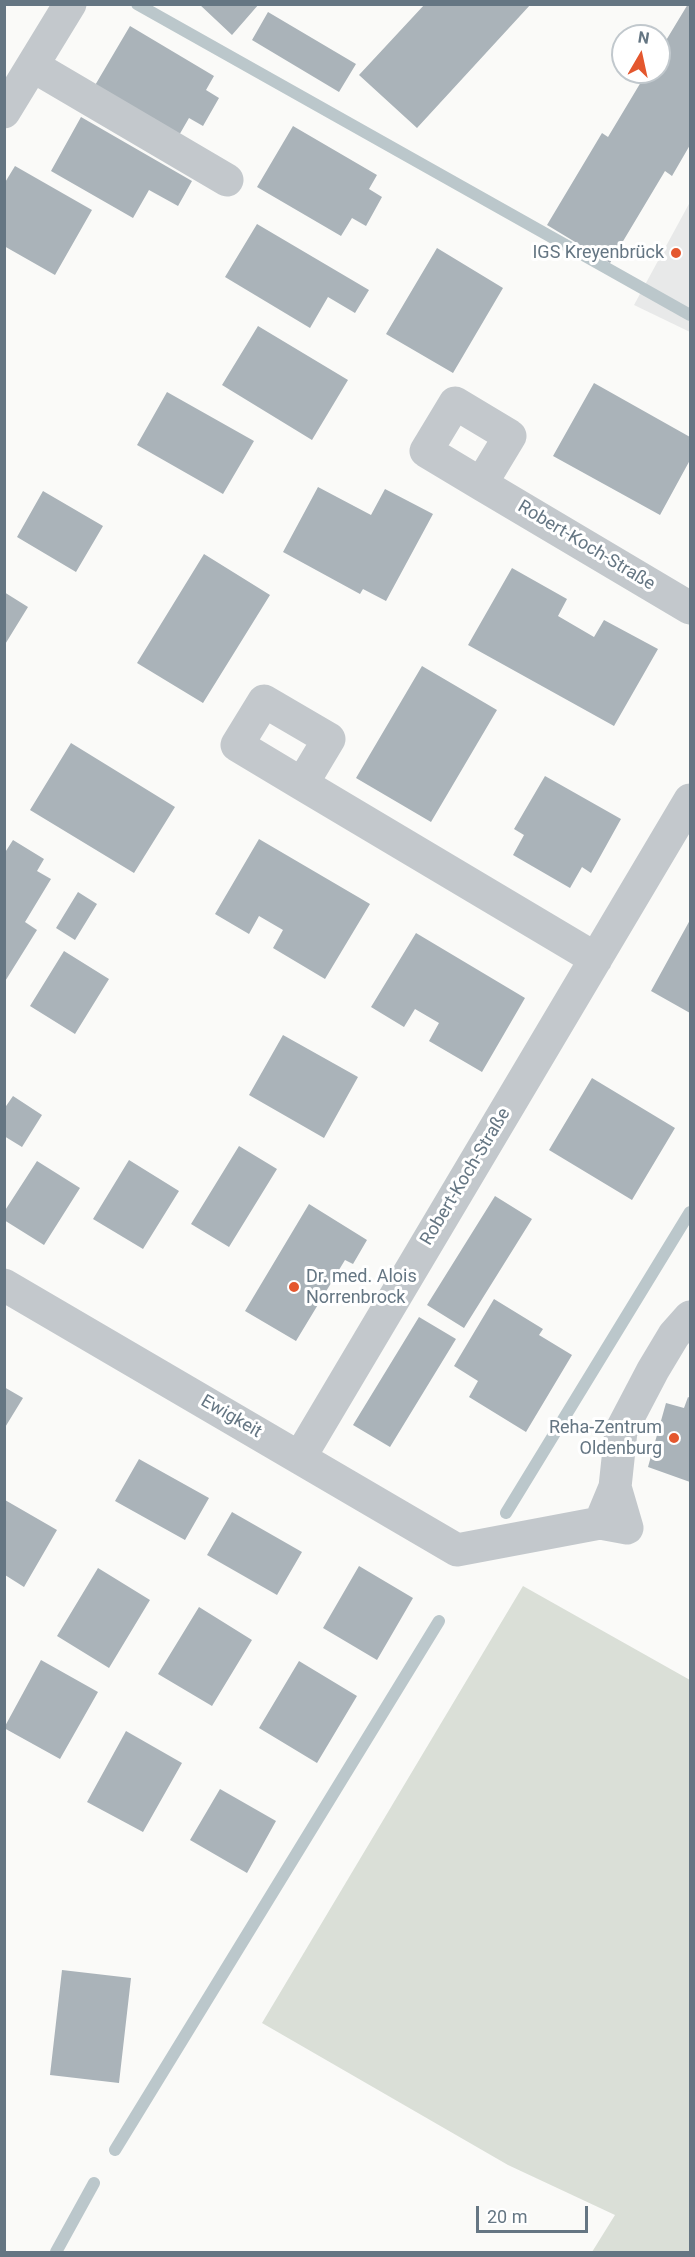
<!DOCTYPE html>
<html>
<head>
<meta charset="utf-8">
<style>
	body { margin:0 }
	#map { position:relative; width:695px; height:2257px; overflow:hidden; background:#fafaf8; font-family:Roboto,sans-serif }
	canvas { display:block }
	.frame { position:absolute; inset:0; border:6px solid #657683; pointer-events:none }
	.north { position:absolute; left:611px; top:24px; width:60px; height:60px; box-sizing:border-box; background:#fff; border:2px solid #c1c8cd; border-radius:50%; rotate:9deg; font-size:16px; font-weight:700; line-height:24px; text-align:center; color:#657683 }
	.north::after { content:''; display:block; margin:auto; width:21px; height:27px; background:#e4572e; clip-path:polygon(50% 0,100% 100%,50% 72%,0 100%) }
	.scale { position:absolute; left:476px; top:2206px; width:112px; height:27px; box-sizing:border-box; border:3px solid #657683; border-top:0; padding-left:8px; font-size:18px; line-height:21px; white-space:nowrap; color:#657683; -webkit-text-stroke:4px #fff; paint-order:stroke }
</style>
</head>
<body>
<div id="map">
<canvas width="695" height="2257"></canvas>
<div class="frame"></div>
<div class="north">N</div>
<div class="scale">20 m</div>
</div>
<script>
const ctx = document.querySelector('canvas').getContext('2d');
ctx.lineJoin = 'round';
function fill(path, color) { ctx.fillStyle = color; ctx.fill(path, 'evenodd'); }
const shape = rows => new Path2D(rows.map(r => 'M' + r).join(''));
function strokePath(path, color, width, dash) { ctx.strokeStyle = color; ctx.lineWidth = width; ctx.lineCap = dash ? 'butt' : 'round'; ctx.setLineDash(dash || []); ctx.stroke(path); }
function write(font, color, halo, rows, align = 'center') {
  ctx.font = font + ' Roboto,sans-serif'; ctx.lineWidth = 6; ctx.setLineDash([]); ctx.textBaseline = 'middle'; ctx.strokeStyle = halo; ctx.fillStyle = color; for (const [text, x, y, turn = 0] of rows) {
    ctx.save(); ctx.translate(x, y); ctx.rotate((+turn || 0) * Math.PI / 180); ctx.textAlign = isNaN(turn) ? turn : align; if (halo) ctx.strokeText(text, 0, 0); ctx.fillText(text, 0, 0); ctx.restore();
  }
}
const built = shape([
	[690,202,690,332,634,305]
]);
const green = shape([
	[523,1586,690,1680,690,2252,592,2252,615,2215,508,2165,262,2023]
]);
const stream = shape([
	[137,4,690,315],
	[506,1513,690,1212],
	[115,2150,439,1621],
	[56,2252,94,2183]
]);
const building = shape([
	[199,4,259,4,232,35],
	[425,4,531,4,417,128,359,75],
	[688,4,690,4,690,145,672,176,665,171,610,263,547,225,602,133,608,137,647,72,659,72,659,52],
	[268,12,356,64,339,92,252,40],
	[130,26,214,76,206,90,219,98,203,126,189,118,178,137,94,87],
	[81,117,192,181,178,206,149,190,133,218,51,171],
	[293,126,377,175,369,189,382,197,366,226,352,218,341,236,257,187],
	[15,166,92,210,55,275,4,246,4,184],
	[257,224,369,290,355,313,328,297,310,328,225,277],
	[437,248,503,288,453,373,386,334],
	[258,326,348,380,312,440,222,385],
	[594,383,690,437,690,460,660,515,553,456],
	[167,392,254,441,223,494,137,445],
	[318,487,371,515,385,489,433,514,386,601,363,589,360,594,283,552],
	[43,491,103,526,76,572,17,537],
	[204,554,270,595,203,703,137,663],
	[512,568,567,599,558,616,594,637,604,620,658,649,614,726,468,645],
	[4,592,28,607,4,646],
	[422,666,497,710,431,822,356,778],
	[71,743,175,807,134,873,30,810],
	[545,776,621,819,591,873,582,867,570,888,513,855,524,835,514,829],
	[259,839,370,904,325,979,273,948,283,930,259,916,249,934,215,914],
	[13,840,44,859,37,871,51,879,25,922,37,930,4,983,4,854],
	[78,892,97,904,75,940,56,928],
	[690,920,690,1013,651,991],
	[416,933,525,998,482,1072,429,1041,439,1023,415,1009,404,1027,371,1007],
	[64,951,109,979,75,1034,30,1006],
	[283,1035,358,1077,324,1138,249,1095],
	[592,1078,675,1128,632,1200,549,1150],
	[13,1096,42,1115,22,1147,4,1136,4,1109],
	[239,1146,277,1169,229,1247,191,1224],
	[129,1160,179,1191,143,1249,93,1219],
	[37,1161,80,1188,44,1245,4,1220,4,1212],
	[495,1196,532,1219,464,1328,427,1305],
	[309,1204,367,1240,353,1264,345,1260,296,1341,245,1311],
	[494,1299,543,1329,539,1335,572,1355,526,1432,469,1397,478,1381,454,1366],
	[419,1317,456,1339,390,1447,353,1425],
	[4,1387,23,1398,4,1429],
	[688,1397,690,1398,690,1482,648,1467,666,1403,684,1408],
	[139,1459,209,1498,185,1540,115,1501],
	[5,1500,57,1530,24,1587,5,1575],
	[232,1512,302,1552,277,1595,207,1555],
	[359,1566,413,1598,377,1660,323,1628],
	[98,1568,150,1600,109,1668,57,1636],
	[199,1607,252,1640,212,1706,158,1674],
	[41,1660,98,1692,60,1759,4,1728],
	[299,1661,357,1696,317,1763,259,1728],
	[126,1731,182,1763,143,1832,87,1802],
	[220,1789,276,1821,247,1873,190,1840],
	[62,1970,131,1978,119,2083,50,2075]
]);
const minor = shape([
	[33,66,227,180],
	[4,112,70,4],
	[481,484,510,436,455,403,426,451,481,484,690,608],
	[302,784,329,739,264,701,237,745,302,784,596,959],
	[4,1285,457,1550,600,1523,627,1528,615,1487,600,1523],
	[300,1457,690,800],
	[615,1487,621,1431,653,1370,674,1335,690,1317]
]);
const markers = [
	[676,253,6,"#e4572e"],
	[294,1287,6,"#e4572e"],
	[674,1438,6,"#e4572e"]
];
const poiNames = [
	["IGS Kreyenbrück",664,253],
	["Dr. med. Alois",306,1277,"left"],
	["Norrenbrock",306,1298,"left"],
	["Reha-Zentrum",662,1428],
	["Oldenburg",662,1449]
];
const streetNames = [
	["Robert-Koch-Straße",586,546,31],
	["Robert-Koch-Straße",466,1177,-59],
	["Ewigkeit",231,1417,30]
];
fill(built, '#e8e9e9');
fill(green, '#dadfd7');
strokePath(stream, '#bbc7cb', 12);
fill(building, '#aab3b9');
strokePath(minor, '#c3c8cc', 33);
for (const [x, y, r, color] of markers) { const dot = new Path2D(); dot.arc(x, y, r, 0, 2 * Math.PI); ctx.fillStyle = color; ctx.fill(dot); strokePath(dot, '#fff', 2); }
write('18px', '#657683', '#fff', poiNames, 'right');
write('18px', '#657683', '#fff', streetNames);
</script>
</body>
</html>
